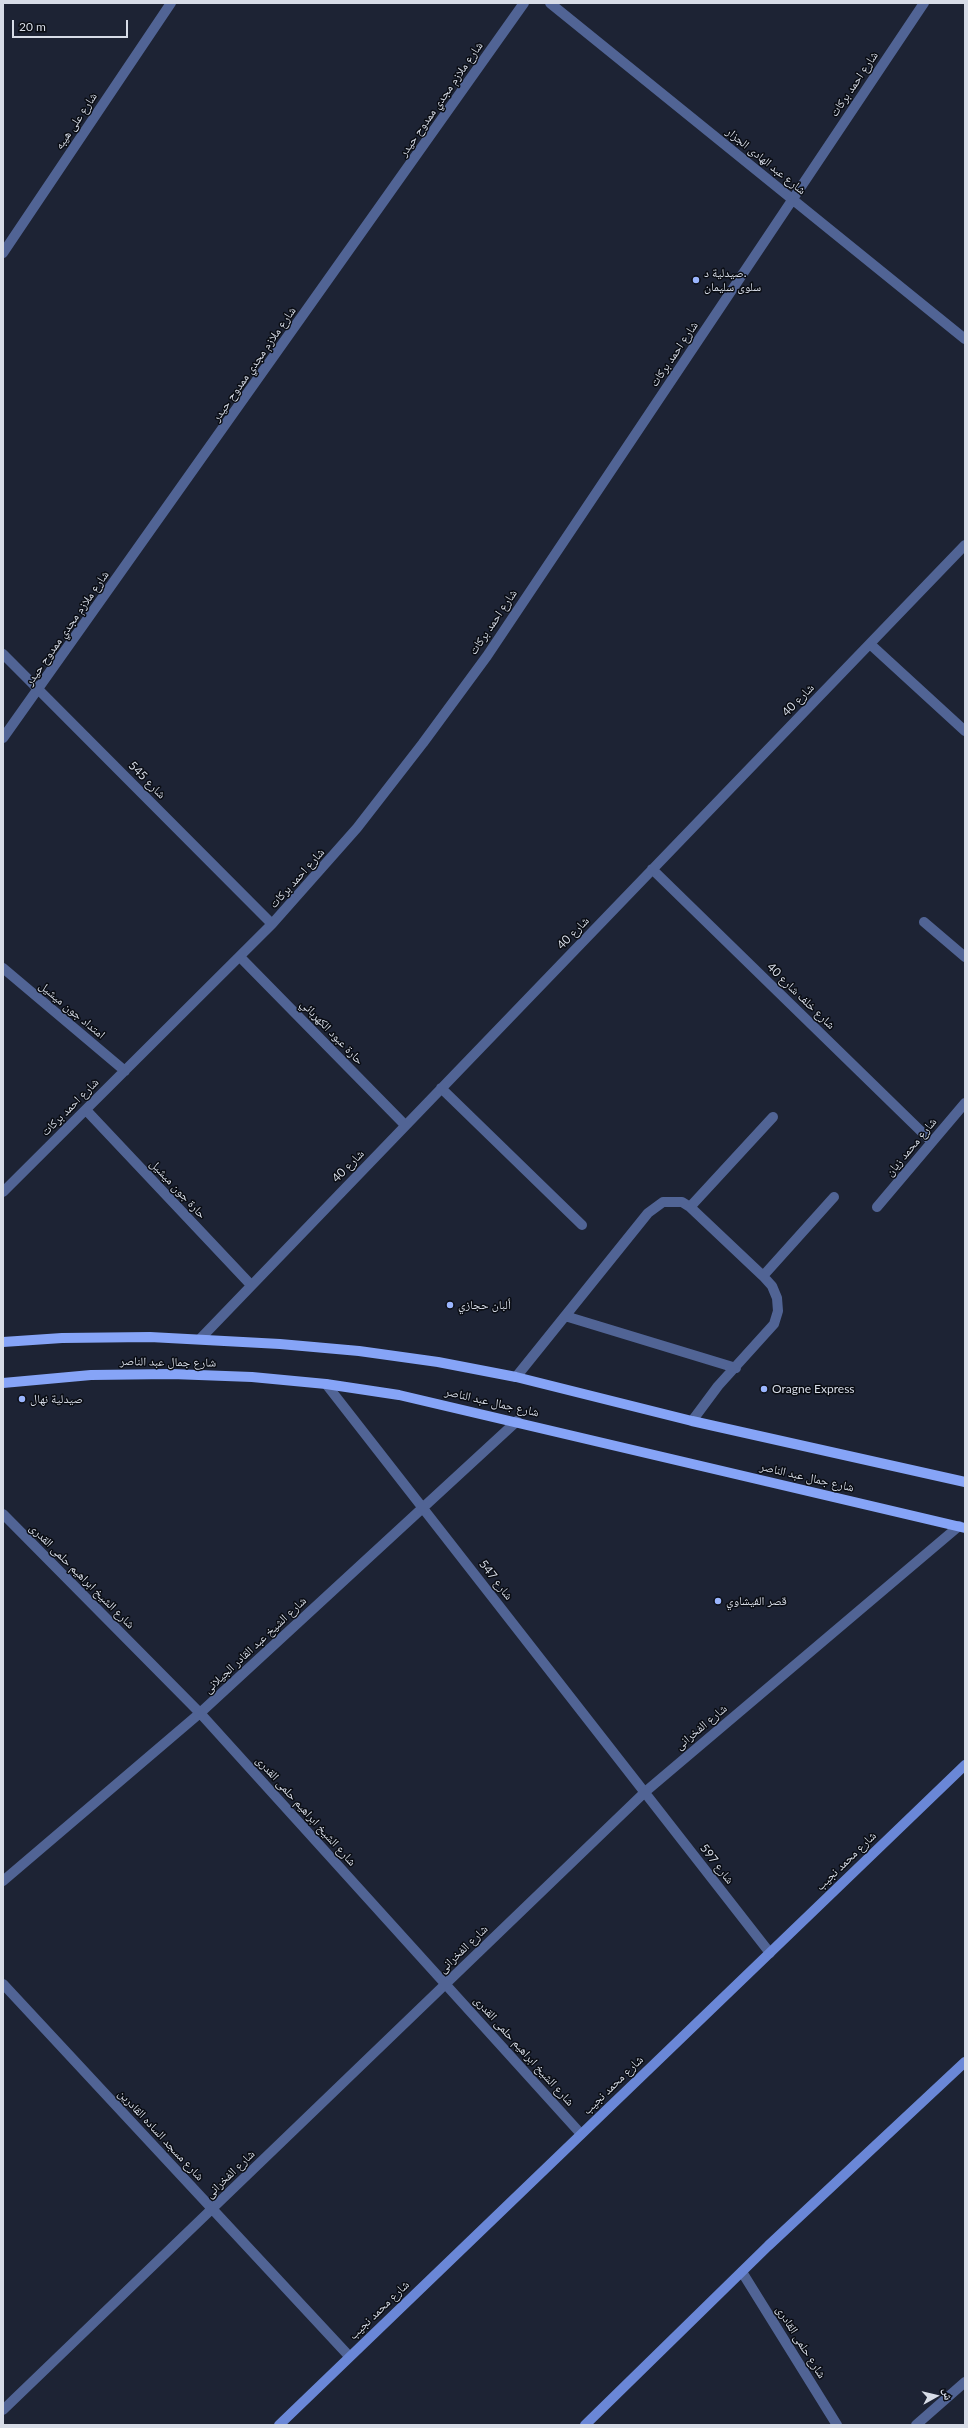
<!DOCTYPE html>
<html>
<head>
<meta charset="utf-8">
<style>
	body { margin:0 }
	#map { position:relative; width:968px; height:2428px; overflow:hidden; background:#1d2334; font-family:Lato,"Noto Naskh Arabic",sans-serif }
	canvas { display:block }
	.frame { position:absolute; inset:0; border:4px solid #d7dce7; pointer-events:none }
	.north { position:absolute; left:916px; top:2376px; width:40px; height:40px; -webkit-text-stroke:3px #0a0d14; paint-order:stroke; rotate:82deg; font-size:11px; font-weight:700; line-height:16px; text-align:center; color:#d7dce7 }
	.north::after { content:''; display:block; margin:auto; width:14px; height:18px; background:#d7dce7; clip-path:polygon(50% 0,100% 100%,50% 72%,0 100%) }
	.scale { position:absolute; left:12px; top:20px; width:116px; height:18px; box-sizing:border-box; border:2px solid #d7dce7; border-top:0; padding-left:5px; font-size:12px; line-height:14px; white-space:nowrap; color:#d7dce7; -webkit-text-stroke:3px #0a0d14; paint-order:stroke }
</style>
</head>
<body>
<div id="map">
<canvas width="968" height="2428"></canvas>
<div class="frame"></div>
<div class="north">ش</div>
<div class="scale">20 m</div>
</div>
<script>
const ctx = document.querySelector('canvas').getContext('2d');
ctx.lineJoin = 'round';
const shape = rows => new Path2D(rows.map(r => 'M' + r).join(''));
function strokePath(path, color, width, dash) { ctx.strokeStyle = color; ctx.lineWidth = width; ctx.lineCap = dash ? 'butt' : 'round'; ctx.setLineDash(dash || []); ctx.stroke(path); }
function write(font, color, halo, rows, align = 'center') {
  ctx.font = font + ' Lato,"Noto Naskh Arabic",sans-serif'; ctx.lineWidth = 3; ctx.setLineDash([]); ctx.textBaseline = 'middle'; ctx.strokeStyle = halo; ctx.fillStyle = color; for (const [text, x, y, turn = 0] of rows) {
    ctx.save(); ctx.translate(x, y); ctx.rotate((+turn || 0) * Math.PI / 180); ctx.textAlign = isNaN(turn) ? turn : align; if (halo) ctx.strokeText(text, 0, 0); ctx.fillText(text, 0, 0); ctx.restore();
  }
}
const lane = shape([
	[690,1207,773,1117],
	[763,1276,834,1197],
	[565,1316,736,1368],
	[516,1377,648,1213,663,1202,682,1202,690,1207,763,1276,772,1286,777,1298,778,1311,774,1324,718,1386,692,1421]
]);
const street = shape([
	[550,3,965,339],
	[3,253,171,3],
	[870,644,965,731],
	[3,654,272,924],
	[3,738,524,3],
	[652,869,932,1142],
	[924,922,965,957],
	[241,958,405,1125],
	[3,968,125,1071],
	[441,1088,582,1225],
	[86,1110,251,1285],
	[3,1192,272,924,357,828,423,743,487,656,924,3],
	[877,1207,965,1103],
	[200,1339,965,545],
	[326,1384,770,1953],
	[3,1514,200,1713,581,2134],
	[3,1881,200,1713,517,1421],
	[3,1984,349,2356],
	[742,2272,837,2425],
	[3,2410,645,1792,959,1526],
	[916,2425,965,2382]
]);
const secondary = shape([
	[279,2425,965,1765],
	[585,2425,768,2246,965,2062]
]);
const primary = shape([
	[3,1342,62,1338,150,1337,280,1344,359,1351,438,1362,516,1377,692,1421,965,1482],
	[3,1383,91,1375,172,1374,252,1377,326,1384,399,1395,965,1528]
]);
const markers = [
	[696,280,4,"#9ab5fd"],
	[450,1305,4,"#9ab5fd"],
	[764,1389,4,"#9ab5fd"],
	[22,1399,4,"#9ab5fd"],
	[718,1601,4,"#9ab5fd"]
];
const streetNames = [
	["شارع احمد بركات",854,84,-56],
	["شارع ملازم مجدي ممدوح حيدر",441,99,-55],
	["شارع على هيبه",76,121,-56],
	["شارع عبد الهادى الجزار",766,161,39],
	["شارع احمد بركات",674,354,-56],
	["شارع ملازم مجدي ممدوح حيدر",254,364,-55],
	["شارع احمد بركات",493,622,-56],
	["شارع ملازم مجدي ممدوح حيدر",67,628,-55],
	["شارع 40",798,700,-46],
	["شارع 545",147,780,45],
	["شارع احمد بركات",297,878,-48],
	["شارع 40",573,933,-46],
	["شارع خلف شارع 40",801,996,44],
	["امتداد جون ميشيل",72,1010,40],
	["حارة عبود الكهربائي",332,1032,46],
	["شارع احمد بركات",70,1107,-45],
	["شارع محمد زيان",911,1147,-50],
	["شارع 40",348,1166,-46],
	["حارة جون ميشيل",178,1189,47],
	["شارع جمال عبد الناصر",168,1362,1],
	["شارع جمال عبد الناصر",492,1402,13],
	["شارع جمال عبد الناصر",807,1477,13],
	["شارع الشيخ ابراهيم حلمى القدرى",82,1576,45],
	["شارع 547",496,1580,52],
	["شارع الشيخ عبد القادر الجيلانى",255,1645,-43],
	["شارع الفخرانى",701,1727,-40],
	["شارع الشيخ ابراهيم حلمى القدرى",306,1811,48],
	["شارع محمد نجيب",846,1861,-44],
	["شارع 597",717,1864,52],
	["شارع الفخرانى",463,1949,-44],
	["شارع الشيخ ابراهيم حلمى القدرى",524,2051,48],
	["شارع محمد نجيب",613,2085,-44],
	["شارع مسجد الساده القادرين",161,2135,47],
	["شارع الفخرانى",230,2174,-44],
	["شارع محمد نجيب",379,2310,-44],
	["شارع حلمى القادرى",801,2342,58]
];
const poiNames = [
	["صيدلية د.",704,273],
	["سلوى سليمان",704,287],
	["ألبان حجازي",458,1305],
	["Oragne Express",772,1389],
	["صيدلية نهال",30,1399],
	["قصر الفيشاوي",726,1601]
];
strokePath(lane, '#516495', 10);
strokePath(street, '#516495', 10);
strokePath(secondary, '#6a87d7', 10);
strokePath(primary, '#86a4f7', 10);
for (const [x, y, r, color] of markers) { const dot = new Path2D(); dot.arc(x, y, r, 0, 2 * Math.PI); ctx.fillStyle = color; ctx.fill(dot); strokePath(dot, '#0a0d14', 1.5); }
write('12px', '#d7dce7', '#0a0d14', streetNames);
write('12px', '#d7dce7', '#0a0d14', poiNames, 'left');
</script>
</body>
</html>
